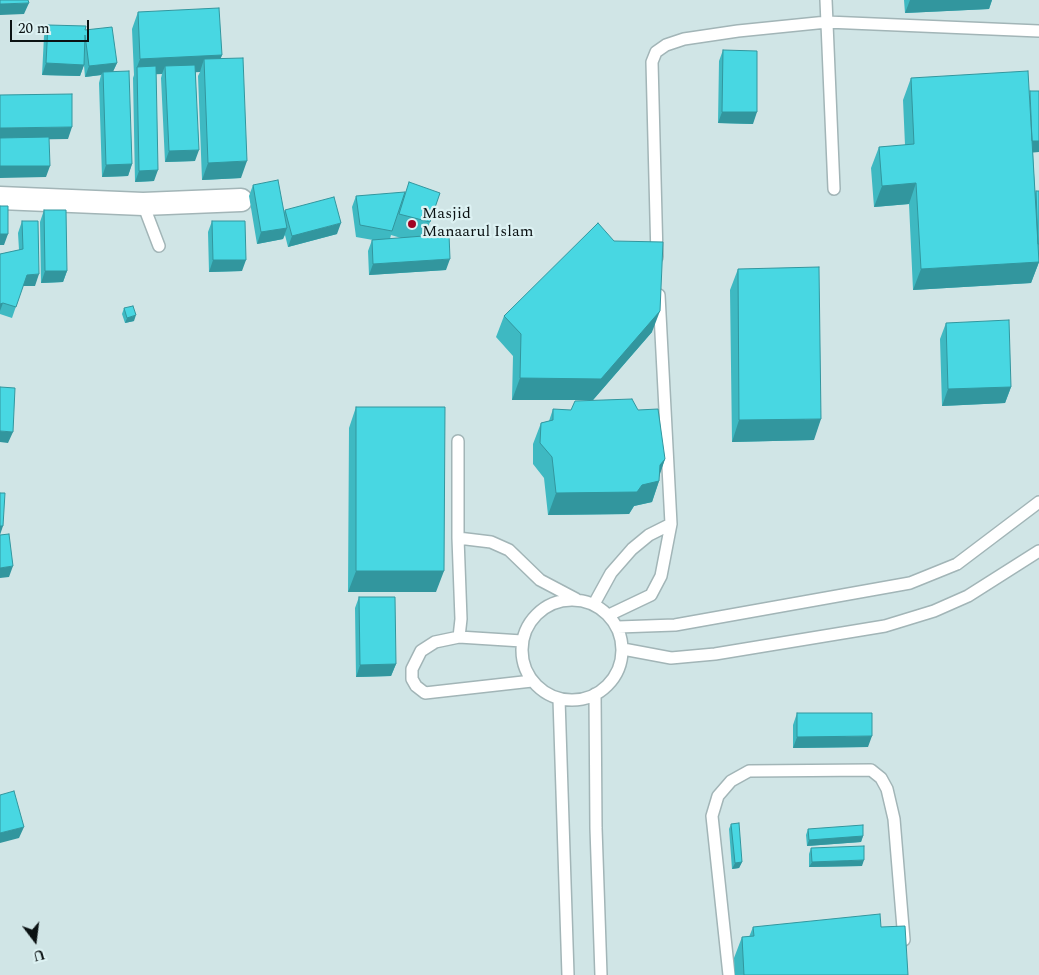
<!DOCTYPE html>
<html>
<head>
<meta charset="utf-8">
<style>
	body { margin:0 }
	#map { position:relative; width:1039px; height:975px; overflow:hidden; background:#d0e5e6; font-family:Spectral,serif }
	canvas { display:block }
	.north { position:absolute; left:10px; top:915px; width:50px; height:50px; -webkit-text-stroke:4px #ddf2f3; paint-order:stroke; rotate:165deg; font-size:14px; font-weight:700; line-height:20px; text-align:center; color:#0b1213 }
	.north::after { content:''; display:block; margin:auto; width:18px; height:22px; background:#0b1213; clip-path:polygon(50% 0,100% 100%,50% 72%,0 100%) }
	.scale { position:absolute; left:10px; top:20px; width:79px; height:22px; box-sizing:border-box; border:2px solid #0b1213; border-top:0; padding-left:6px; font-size:15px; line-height:18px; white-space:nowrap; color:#0b1213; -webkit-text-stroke:4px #ddf2f3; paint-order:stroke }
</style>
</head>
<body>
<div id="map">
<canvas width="1039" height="975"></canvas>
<div class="north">U</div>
<div class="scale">20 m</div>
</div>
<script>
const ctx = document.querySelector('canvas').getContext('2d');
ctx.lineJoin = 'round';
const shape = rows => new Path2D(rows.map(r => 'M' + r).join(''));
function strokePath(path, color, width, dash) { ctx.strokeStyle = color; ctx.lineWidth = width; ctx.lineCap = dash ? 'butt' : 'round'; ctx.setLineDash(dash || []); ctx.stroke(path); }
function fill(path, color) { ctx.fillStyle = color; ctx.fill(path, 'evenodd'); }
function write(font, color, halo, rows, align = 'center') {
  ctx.font = font + ' Spectral,serif'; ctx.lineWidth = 4.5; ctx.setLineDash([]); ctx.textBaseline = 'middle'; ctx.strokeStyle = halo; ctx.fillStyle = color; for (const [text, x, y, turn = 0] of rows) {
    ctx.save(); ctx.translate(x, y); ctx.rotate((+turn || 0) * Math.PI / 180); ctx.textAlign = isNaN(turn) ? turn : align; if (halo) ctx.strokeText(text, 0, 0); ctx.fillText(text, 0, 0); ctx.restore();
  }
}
const lane = shape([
	[826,0,834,189],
	[143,204,159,246],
	[657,257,652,62,656,52,666,45,684,39,738,31,827,22,1039,31],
	[458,441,458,538,461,619,459,637],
	[458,538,491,542,509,550,540,580,576,599],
	'522 650a50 50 0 1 1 100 0a50 50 0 1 1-100 0Z',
	[594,604,611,573,632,549,649,535,671,524],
	[609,615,651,595,661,576,671,524,659,295],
	[618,627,675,625,910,583,957,564,1039,502],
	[522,641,459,637,435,642,421,651,412,669,412,679,416,686,425,693,532,681],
	[623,649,671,658,715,654,885,626,934,611,968,596,1039,551],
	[595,694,596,828,601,975],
	[559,699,568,975],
	[729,975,712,816,718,796,731,781,749,771,871,770,881,778,887,789,894,819,904,940]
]);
const street = shape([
	[0,198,143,204,241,200]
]);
const wall = shape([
	[904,0,992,0,989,9,905,13],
	[138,12,222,55,220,59,241,178,202,180,198,76,200,72,196,72,195,161,165,162,161,78,162,74,156,74,154,181,135,182,133,78,134,75,132,29],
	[48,25,85,30,117,63,113,71,132,164,128,176,102,177,99,83,101,75,85,77,84,65,80,76,42,75,44,36],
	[723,50,753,124,718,123,719,61],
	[911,78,1033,153,1035,193,1036,191,1039,191,1039,262,1031,283,913,290,909,204,874,207,871,168,879,147,905,145,903,100],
	[253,185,284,212,285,210,337,234,288,247,285,235,283,239,257,244,249,196],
	[440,193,425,236,446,270,369,275,368,251,372,240,373,240,356,237,352,207,356,196],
	[391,235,401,238,390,239],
	[44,210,67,271,63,282,41,283,40,222],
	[22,221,35,286,23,286,12,318,0,314,0,254,19,250,18,233],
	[212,221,242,271,209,272,208,232],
	[738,269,814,440,732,442,730,290],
	[124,308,134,321,125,323,122,314],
	[504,316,652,332,593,400,512,400,513,356,496,337],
	[946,323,1011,387,1005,403,942,406,940,339],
	[356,407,436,592,348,592,349,428],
	[553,409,665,459,659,475,659,481,652,502,634,506,629,514,548,515,544,478,533,464,533,444,541,423,549,421],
	[359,597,396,664,391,676,356,677,355,608],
	[797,713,868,747,793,748,793,725],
	[731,824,742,862,739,868,732,869,729,829],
	[808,829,863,836,861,842,807,846,806,835],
	[811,848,862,866,809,867,809,854],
	[753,927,881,927,908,975,735,975,734,958,742,937,749,937]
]);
const shadedWall = shape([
	[910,0,992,0,989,9,905,13],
	[29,3,24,14,0,15,0,4],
	[222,55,216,71,204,59,200,72,165,74,165,66,162,74,138,75,137,67,134,75,140,59],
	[46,63,84,65,80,76,42,75],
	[117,63,112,74,103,72,101,75,85,77,89,66],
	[722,112,757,112,753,124,718,123],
	[72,127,68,139,0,140,0,128],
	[1032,141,1039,141,1039,152,1028,153],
	[199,150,195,161,165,162,169,151],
	[247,161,241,178,202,180,208,163],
	[132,164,128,176,102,177,106,165],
	[0,166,50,166,46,177,0,178],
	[158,170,154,181,135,182,139,171],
	[916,183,909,204,874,207,882,186],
	[341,223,337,234,288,247,292,236],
	[287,228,283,239,257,244,261,232],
	[0,234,8,234,4,245,0,245],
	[450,259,446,270,369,275,373,264],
	[213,260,246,260,242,271,209,272],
	[1039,262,1031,283,913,290,921,269],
	[45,271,67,271,63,282,41,283],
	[39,274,35,286,23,286,27,275],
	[3,303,0,311,0,304],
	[660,311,652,332,593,400,512,400,520,378],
	[136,315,134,321,125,323,127,318],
	[1011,387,1005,403,942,406,948,389],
	[821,419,814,440,732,442,739,420],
	[0,431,13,432,8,443,0,442],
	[665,459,658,480,659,481,652,502,634,506,629,514,548,515,556,493,642,485],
	[0,526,3,526,0,535],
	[13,566,9,577,0,578,0,568],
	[356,571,444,571,436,592,348,592],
	[396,664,391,676,356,677,360,665],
	[872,736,868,747,793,748,797,737],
	[24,827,19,838,0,843,0,833],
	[863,836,861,842,807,846,809,840],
	[864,860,862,866,809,867,812,862],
	[742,862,739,868,732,869,735,863]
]);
const building = shape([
	[0,0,28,0,29,3,0,4,0,0],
	[219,8,222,55,140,59,138,12,219,8],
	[48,25,86,26,85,30,112,27,117,63,89,66,85,35,84,65,46,63,48,25],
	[723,50,757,51,757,112,722,112,723,50],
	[243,58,247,161,208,163,204,59,243,58],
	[195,65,199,150,169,151,165,66,195,65],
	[156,66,158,170,139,171,137,67,156,66],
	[129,71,132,164,106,165,103,72,129,71],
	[1028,71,1039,262,921,269,916,183,882,186,879,147,914,144,911,78,1028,71],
	[1030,91,1039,91,1039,141,1032,141,1030,91],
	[72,94,72,127,0,128,0,95,72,94],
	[49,137,50,166,0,166,0,138,49,137],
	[278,180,287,228,261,232,253,185,278,180],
	[409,182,440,193,430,222,399,214,409,182],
	[1036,191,1039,191,1039,244,1038,244,1036,191],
	[405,192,392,231,360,225,356,196,405,192],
	[334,197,341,223,292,236,285,210,334,197],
	[0,206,8,206,8,234,0,234,0,206],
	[44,210,66,210,67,271,45,271,44,210],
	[22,221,38,221,39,274,27,275,16,307,3,303,0,304,0,254,23,249,22,221],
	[212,221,245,221,246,260,213,260,212,221],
	[598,223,614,241,663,242,660,311,601,379,520,378,521,334,504,316,598,223],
	[449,234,450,259,373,264,372,240,449,234],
	[819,267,821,419,739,420,738,269,819,267],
	[133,306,136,315,127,318,124,308,133,306],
	[1009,320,1011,387,948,389,946,323,1009,320],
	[0,387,15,388,13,432,0,431,0,387],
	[632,399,638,410,658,409,665,459,660,465,659,481,642,485,637,492,556,493,552,457,540,443,541,423,553,420,553,409,571,410,575,401,632,399],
	[356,407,445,407,444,571,356,571,356,407],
	[0,493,5,493,3,526,0,526,0,493],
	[9,534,13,566,0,568,0,535,9,534],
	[359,597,395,597,396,664,360,665,359,597],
	[797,713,872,713,872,736,797,737,797,713],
	[14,791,24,827,0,833,0,795,14,791],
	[739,823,742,862,735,863,731,824,739,823],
	[863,825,863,836,809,840,808,829,863,825],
	[864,846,864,860,812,862,811,848,864,846],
	[880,914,881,927,905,926,908,975,744,975,742,937,754,936,753,927,880,914]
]);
const markers = [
	[412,224,5,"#a20322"]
];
const poiNames = [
	["Masjid",422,215],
	["Manaarul Islam",422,233]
];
strokePath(lane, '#a2b5b7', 14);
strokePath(street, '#a2b5b7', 25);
strokePath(lane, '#fff', 11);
strokePath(street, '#fff', 22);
fill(wall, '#3eb9c2');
fill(shadedWall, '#32969e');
fill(building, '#48d7e2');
strokePath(building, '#32969e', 1);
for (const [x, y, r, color] of markers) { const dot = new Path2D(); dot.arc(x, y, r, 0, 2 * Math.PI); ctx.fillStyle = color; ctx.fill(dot); strokePath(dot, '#ddf2f3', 2); }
write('16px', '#0b1213', '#ddf2f3', poiNames, 'left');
</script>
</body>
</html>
